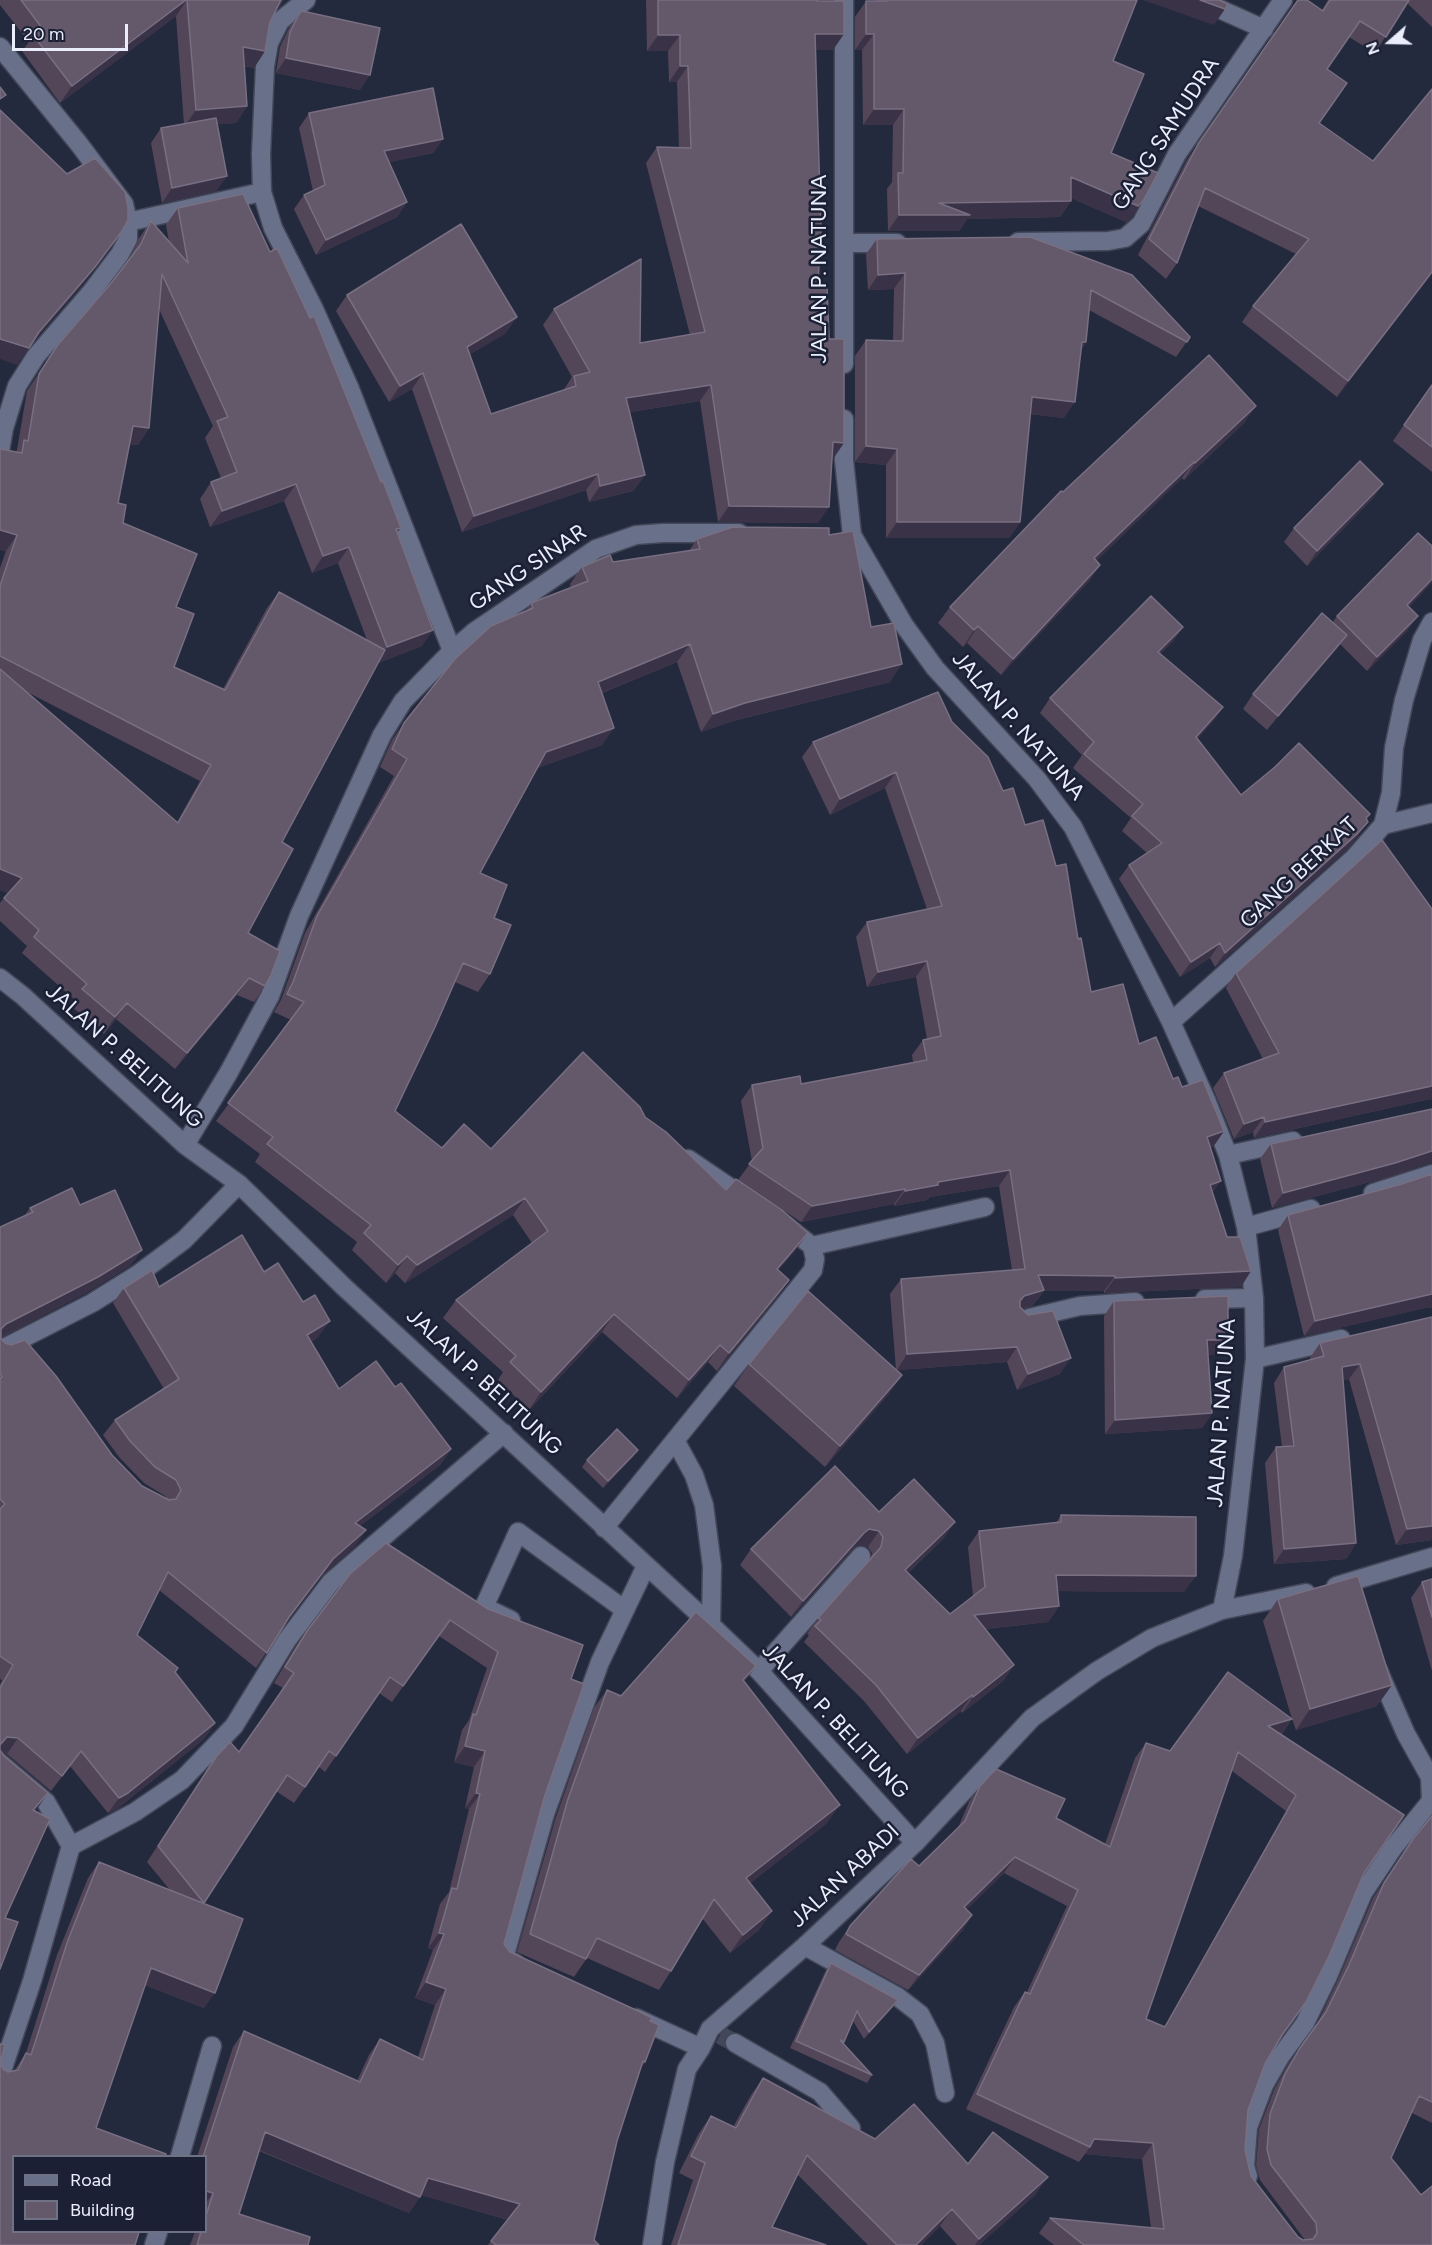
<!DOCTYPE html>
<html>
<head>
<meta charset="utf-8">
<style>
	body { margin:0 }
	#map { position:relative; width:1432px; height:2245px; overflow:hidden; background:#242a3e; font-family:Figtree,sans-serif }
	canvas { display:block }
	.legend { position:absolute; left:12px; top:2155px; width:195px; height:78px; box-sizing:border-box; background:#1b2034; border:2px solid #6e7284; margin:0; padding:8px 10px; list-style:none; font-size:18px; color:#eaeefc }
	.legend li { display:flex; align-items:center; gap:12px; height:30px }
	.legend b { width:30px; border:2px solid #6e7284 }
	.north { position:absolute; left:1360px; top:12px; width:60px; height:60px; -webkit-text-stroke:4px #1b2034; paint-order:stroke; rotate:250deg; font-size:16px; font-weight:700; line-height:24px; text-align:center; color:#eaeefc }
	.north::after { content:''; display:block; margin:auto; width:21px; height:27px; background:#eaeefc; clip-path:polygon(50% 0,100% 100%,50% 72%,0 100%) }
	.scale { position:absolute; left:12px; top:24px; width:116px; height:27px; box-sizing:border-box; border:3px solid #eaeefc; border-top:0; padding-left:8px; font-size:18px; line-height:21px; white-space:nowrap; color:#eaeefc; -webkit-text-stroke:4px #1b2034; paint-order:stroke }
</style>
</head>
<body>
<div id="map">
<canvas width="1432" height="2245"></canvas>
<ul class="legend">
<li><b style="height:8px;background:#697089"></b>Road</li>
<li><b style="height:16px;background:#64586b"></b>Building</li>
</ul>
<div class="north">N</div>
<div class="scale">20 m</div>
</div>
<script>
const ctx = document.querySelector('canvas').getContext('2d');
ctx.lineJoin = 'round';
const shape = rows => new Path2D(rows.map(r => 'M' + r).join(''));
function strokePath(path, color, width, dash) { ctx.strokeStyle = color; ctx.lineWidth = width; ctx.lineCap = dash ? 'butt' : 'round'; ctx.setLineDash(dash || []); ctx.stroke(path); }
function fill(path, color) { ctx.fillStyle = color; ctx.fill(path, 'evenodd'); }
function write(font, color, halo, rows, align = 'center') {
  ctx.font = font + ' Figtree,sans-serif'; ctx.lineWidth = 5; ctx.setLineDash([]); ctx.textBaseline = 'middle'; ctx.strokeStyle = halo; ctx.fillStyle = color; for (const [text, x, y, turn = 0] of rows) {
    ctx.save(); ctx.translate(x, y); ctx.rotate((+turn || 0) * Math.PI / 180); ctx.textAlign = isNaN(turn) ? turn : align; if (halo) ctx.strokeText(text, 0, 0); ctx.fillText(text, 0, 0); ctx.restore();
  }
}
const minorTunnel = shape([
	[720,2035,735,2043]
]);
const minor = shape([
	[1206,3,1264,29],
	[0,47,79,144,124,204,128,222,128,239,120,254,92,291,36,356,17,386,4,428,0,451],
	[128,222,262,192],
	[1018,242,1108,241,1125,238,1141,224,1177,154,1283,0],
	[844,243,897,243],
	[844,364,844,0],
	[844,419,844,460,852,535,904,625,935,668,1037,779,1073,827,1171,1022,1207,1102,1228,1155,1246,1227,1254,1298,1255,1359,1233,1556,1222,1610],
	[452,651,474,632,596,549,636,535,663,533,739,533],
	[1383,825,1432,813],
	[0,978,23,996,185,1145,239,1184,344,1287,711,1625,759,1671,915,1843],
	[1171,1022,1354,858,1383,825,1391,793,1394,748,1404,700,1422,640,1432,622],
	[185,1145,229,1072,270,996,299,916,382,735,403,701,452,651,350,389,314,309,273,228,262,192,261,154,265,66,269,43,280,21,306,0],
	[1228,1155,1293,1141],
	[688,1159,747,1199],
	[1373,1193,1432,1174],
	[1246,1227,1311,1209],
	[812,1246,985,1207],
	[1205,1299,1254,1298],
	[1029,1318,1080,1306,1135,1302],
	[0,1350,92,1303,137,1275,184,1240,239,1184],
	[1255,1359,1341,1339],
	[675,1440,694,1475,704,1505,712,1566,711,1625],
	[604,1528,813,1270,815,1259,812,1246,785,1225],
	[1336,1586,1432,1557],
	[511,1620,484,1607,518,1532,625,1610],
	[759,1671,861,1556],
	[0,1763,46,1802,71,1846,32,1981,0,2077],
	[71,1846,135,1812,182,1780,234,1726,287,1640,331,1582,504,1433],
	[805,1946,898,1997,920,2014,935,2043,945,2093],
	[515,1963,504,1958,545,1814,600,1662,646,1566],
	[636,2018,701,2048],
	[735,2043,820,2092,851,2128],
	[180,2156,212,2046],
	[1248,2176,1245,2166,1248,2127,1264,2085,1280,2057,1305,2023,1328,1976,1363,1893,1393,1848,1431,1801,1430,1777,1406,1734,1378,1670],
	[154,2245,158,2232],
	[652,2245,665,2162,687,2069,701,2048,710,2029,805,1946,915,1843,1032,1718,1097,1671,1152,1638,1222,1610,1306,1593]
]);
const wall = shape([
	[0,0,284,0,276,10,270,22,265,51,254,68,244,66,247,106,236,123,217,124,227,176,216,191,162,203,151,143,161,128,184,124,176,16,60,103,22,51,29,42,0,5],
	[646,0,817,0,833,50,816,50,818,283,833,459,832,459,818,523,718,522,700,401,630,412,645,475,633,491,589,502,586,490,462,532,412,389,389,402,336,311,347,295,506,333,470,354,491,414,563,391,572,377,543,325,554,309,640,343,690,335,646,163,657,147,679,148,677,82,669,82,668,51,647,51],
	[876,0,1137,0,1113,61,1111,153,1132,217,1126,222,1071,198,1071,201,1060,217,967,219,959,231,888,231,887,189,892,182,893,125,863,125,862,50,855,50,855,17,866,1,876,1],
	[1298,0,1322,10,1328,0,1432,0,1432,27,1407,3,1375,53,1349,37,1327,69,1319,123,1373,161,1432,89,1432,273,1337,397,1242,322,1253,306,1296,254,1198,206,1177,263,1166,279,1138,255,1187,160],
	[299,14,360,90,276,73,280,47,289,28],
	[309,113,443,139,433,153,389,162,407,202,397,217,316,255,294,209,304,195,313,191,299,128],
	[178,208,270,252,381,482,401,528,397,533,422,646,378,663,282,842,248,933,265,986,254,1002,237,995,175,1069,116,1019,104,1034,71,1006,75,1000,22,953,27,946,0,921,0,903,8,893,0,890,0,568,6,551,0,550,0,449,16,452,17,450,27,391,57,346,112,282,130,258,139,238,151,221,169,242,166,225],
	[159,309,213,426,205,438,221,478,211,482,200,499,210,527,284,501,312,573,338,563,367,640,279,592,267,608,223,689,174,667,176,607,123,523,118,503,129,444,138,445,149,428],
	[27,692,200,781,177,822],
	[1030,237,1190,337,1176,357,1089,310,1086,342,1081,350,1064,418,1030,414,1020,522,1009,538,886,538,886,465,855,462,855,356,866,340,893,341,894,289,868,290,866,254,877,239],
	[1432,384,1432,472,1393,441],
	[1245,422,1184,480,1182,478,1096,561,1100,565,1089,581,1001,675,967,643,963,647,938,623,950,607,1063,492],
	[1383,484,1373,498,1307,566,1284,542,1294,528],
	[829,535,871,627,890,682,733,721,701,732,677,662,602,693,602,745,537,768,480,873,494,918,490,974,478,992,455,982,395,1111,442,1148,491,1149,645,1117,795,1251,778,1270,789,1280,777,1297,717,1371,708,1362,677,1398,602,1332,529,1410,498,1380,503,1372,443,1318,456,1300,532,1243,513,1215,405,1283,395,1273,386,1283,352,1250,357,1242,255,1162,260,1154,216,1121,291,1020,274,1012,281,1000,305,933,394,776,380,767,392,740,404,723,526,611,531,603,571,588,570,584,582,567,689,551,697,539],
	[1432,546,1432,582,1409,607,1408,630,1367,671,1340,644,1267,730,1243,709,1253,694,1333,622,1337,616],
	[1183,627,1173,641,1160,654,1223,707,1213,721,1197,739,1241,795,1366,819,1358,836,1346,850,1215,967,1210,958,1180,977,1119,879,1129,865,1147,853,1122,831,1131,818,1073,768,1082,755,1040,713,1050,698],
	[952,722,1003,791,1025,825,1078,939,1091,992,1139,1044,1224,1131,1213,1147,1210,1148,1213,1193,1241,1287,1104,1293,1104,1291,1044,1291,1033,1305,1022,1309,1060,1374,1017,1390,1007,1362,897,1370,902,1375,887,1396,825,1467,734,1386,749,1364,896,1370,890,1294,901,1279,1012,1270,999,1186,930,1197,927,1200,894,1206,894,1204,801,1222,738,1180,752,1161,741,1101,752,1085,801,1084,913,1062,912,1055,923,1040,927,1039,916,977,867,987,856,937,867,922,927,909,885,788,830,815,802,757,813,742],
	[1236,973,1430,1099,1254,1138,1253,1132,1234,1139,1213,1088,1224,1073,1263,1059,1226,988],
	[1271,1144,1429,1163,1385,1178,1272,1208,1260,1159],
	[1432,1174,1432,1308,1429,1307,1304,1336,1278,1230,1288,1215,1402,1184],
	[80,1205,131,1265,86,1293,1,1337,1,1339,142,1486,167,1499,165,1496,144,1483,119,1457,103,1435,115,1420,164,1389,113,1303,124,1288,159,1287,264,1272,319,1336,311,1342,339,1389,395,1387,451,1449,440,1465,360,1526,366,1530,355,1546,322,1575,285,1624,256,1668,159,1590,137,1635,175,1673,215,1723,204,1739,117,1809,108,1813,70,1766,51,1791,7,1754,2,1754,35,1811,5,1918,0,1969,0,1684,2,1680,0,1679,0,1227,25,1215,30,1208],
	[1114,1301,1218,1355,1208,1355,1212,1413,1202,1428,1105,1434,1104,1316],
	[1432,1317,1432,1540,1396,1545,1349,1379,1343,1380,1356,1543,1346,1559,1274,1564,1265,1463,1276,1447,1282,1447,1274,1383,1284,1367,1310,1360,1310,1358,1320,1343],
	[638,1450,633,1457,603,1488,582,1467,587,1460],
	[879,1512,944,1538,908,1573,950,1614,973,1596,968,1547,979,1531,1056,1523,1061,1515,1184,1592,1057,1591,1059,1606,1048,1622,985,1629,1014,1665,1003,1681,962,1713,961,1711,907,1754,864,1701,804,1642,809,1635,807,1634,818,1618,871,1559,872,1553,868,1547,858,1545,853,1549,791,1617,740,1565,751,1549],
	[386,1543,571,1679,545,1795,504,1944,510,1952,650,2021,645,2062,640,2069,617,2141,594,2240,599,2245,488,2245,508,2220,421,2195,409,2213,259,2151,239,2214,308,2245,190,2245,195,2232,206,2232,206,2157,197,2157,233,2047,244,2031,357,2081,369,2055,380,2039,418,2057,435,2005,415,1998,433,1950,428,1948,440,1904,449,1892,469,1809,465,1808,474,1767,454,1762,462,1730,469,1720,487,1668,439,1636,392,1702,379,1693,325,1772,319,1767,294,1803,276,1791,204,1903,204,2008,145,1985,0,2245,0,2063,3,2069,8,2072,14,2071,26,2053,57,1955,88,1878,99,1862,170,1890,147,1862,216,1757,239,1752,259,1724,283,1688,274,1683,296,1646,307,1631],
	[1432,1579,1432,1671,1411,1598,1422,1582],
	[1278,1599,1377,1706,1296,1730,1292,1719,1281,1735,1364,1873,1280,2038,1265,2064,1248,2110,1245,2150,1251,2176,1298,2237,1303,2240,1305,2240,1260,2180,1256,2165,1259,2129,1274,2090,1289,2063,1316,2026,1338,1980,1373,1898,1402,1855,1432,1816,1432,2123,1412,2113,1391,2158,1432,2245,1054,2245,1039,2233,1050,2218,1151,2228,1142,2159,1085,2154,1079,2162,966,2109,1014,2007,1025,1992,1027,1992,1067,1906,1004,1873,966,1910,972,1915,962,1931,908,1990,835,1950,839,1942,850,1926,919,1866,958,1828,969,1802,980,1786,1056,1818,1105,1844,1135,1758,1146,1743,1170,1751,1292,1719,1263,1621],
	[1232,1771,1286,1811,1164,2027,1146,2019],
	[745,1682,827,1823,750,1883,759,1930,730,1953,702,1918,671,1971,659,1990,587,1958,574,1977,517,1952,556,1817,594,1708,607,1690,621,1696],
	[831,1963,898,2000,893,2007,864,2039,853,2021,843,2043,872,2075,867,2083,790,2048,826,1970],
	[763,2078,875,2139,968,2164,1036,2194,979,2245,957,2245,940,2226,921,2245,868,2245,797,2174,772,2227,826,2245,671,2245,693,2180,679,2173,699,2133,711,2116,733,2127,751,2095]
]);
const shadedWall = shape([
	[187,0,176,16,60,103,72,86],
	[281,0,284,0,279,8,270,16],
	[1143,0,1200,0,1225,9,1214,25],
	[815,34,844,34,833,50,804,50],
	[866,34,874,34,862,50,855,50],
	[658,35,680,35,668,51,647,51],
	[243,47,265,51,254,68,231,63],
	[286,58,370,75,360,90,276,73],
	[680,66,688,66,677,82,669,82],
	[247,106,236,123,184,127,196,110],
	[874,109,904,109,893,125,863,125],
	[443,139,433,153,373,166,384,151],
	[227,176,216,191,162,203,172,188],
	[1071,177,1143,201,1132,217,1126,222,1059,193],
	[1071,201,1060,217,967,219,959,231,888,231,899,215,939,203],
	[407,202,397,217,316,255,326,240],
	[122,231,83,284,28,348,29,348,17,365,0,359,0,339,39,332],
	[1432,272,1432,273,1337,397,1348,381],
	[905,273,894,289,868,290,878,275],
	[517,317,506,333,456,363,467,347],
	[1082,342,1086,342,1075,358],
	[423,373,412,389,389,402,400,386],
	[711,385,700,401,615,414,626,398],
	[1032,397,1075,402,1064,418,1021,413],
	[1256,406,1245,422,1184,480,1195,463],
	[133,426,149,428,138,445,121,443],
	[833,442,844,443,833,459,821,458],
	[866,446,897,449,886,465,855,462],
	[1194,462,1182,478,1082,575,1094,558],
	[598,474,586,490,462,532,474,516],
	[645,475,633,491,589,502,600,486],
	[296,484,284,501,210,527,222,511],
	[1383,484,1373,498,1307,566,1317,551],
	[729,506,829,507,818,523,718,522],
	[897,522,1020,522,1009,538,886,538],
	[0,530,17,535,6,551,0,550],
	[349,547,338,563,312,573,323,556],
	[1100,565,1089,581,1001,675,1013,659],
	[1432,579,1432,582,1397,620,1407,605],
	[1418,616,1408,630,1367,671,1377,657],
	[978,626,967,643,963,647,974,630],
	[1183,627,1173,641,1148,666,1158,652],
	[433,630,422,646,376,664,387,647],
	[1347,635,1337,649,1267,730,1278,716],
	[690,644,677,662,586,699,598,682],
	[902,664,890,682,733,721,701,732,713,714,745,703],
	[1223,707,1213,721,1186,751,1196,737],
	[614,728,602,745,534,769,546,752],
	[896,772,885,788,830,815,840,799],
	[1368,822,1358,836,1346,850,1215,967,1225,953],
	[0,869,22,878,10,894,0,890],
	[1220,943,1210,958,1180,977,1191,962],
	[927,961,916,977,867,987,878,972],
	[249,978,237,995,175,1069,187,1053],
	[127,1003,116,1019,104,1034,115,1017],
	[1432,1086,1432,1100,1430,1099,1254,1138,1265,1122],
	[1264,1117,1253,1132,1234,1139,1244,1124],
	[1224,1131,1213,1147,1196,1153,1207,1137],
	[1432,1151,1432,1164,1429,1163,1385,1178,1272,1208,1283,1193],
	[1010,1170,999,1186,930,1197,927,1200,894,1206,905,1191,938,1182],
	[1221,1181,1210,1196,1210,1185],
	[905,1189,894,1204,801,1222,812,1206],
	[525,1198,513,1215,405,1283,417,1265],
	[808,1233,795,1251,764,1286,777,1269],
	[142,1250,131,1265,86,1293,0,1337,0,1331,6,1324],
	[407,1256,395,1273,386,1283,398,1265],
	[1251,1271,1241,1287,1104,1293,1115,1278],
	[1038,1275,1115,1276,1104,1291,1044,1291,1033,1305,1013,1311],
	[789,1280,777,1297,717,1371,729,1353],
	[1432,1294,1432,1308,1429,1307,1304,1336,1315,1321],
	[614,1314,602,1332,529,1410,541,1392],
	[330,1321,319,1336,296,1351,307,1335],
	[1207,1340,1228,1340,1218,1355,1197,1355],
	[720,1345,708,1362,677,1398,689,1380],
	[1017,1347,1007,1362,897,1370,907,1354],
	[1071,1358,1060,1374,1017,1390,1028,1374],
	[1360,1364,1349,1379,1332,1383,1342,1367],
	[902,1375,887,1396,825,1467,840,1446],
	[1212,1413,1202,1428,1105,1434,1115,1420],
	[451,1449,440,1465,343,1539,355,1523],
	[638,1450,633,1457,603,1488,608,1481],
	[955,1522,944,1538,894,1586,905,1570],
	[1432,1526,1432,1540,1396,1545,1407,1529],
	[869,1529,879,1531,868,1547,858,1545,853,1549,791,1617,803,1601,864,1533],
	[366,1530,355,1546,322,1575,278,1633,333,1559],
	[1356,1543,1346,1559,1274,1564,1284,1549],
	[1056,1575,1196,1576,1184,1592,1044,1591],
	[1059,1606,1048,1622,963,1631,974,1615],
	[1014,1665,1003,1681,962,1713,973,1697],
	[756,1666,743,1684,743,1680],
	[1392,1685,1377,1706,1296,1730,1310,1709],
	[972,1695,961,1711,907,1754,918,1738],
	[1292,1719,1281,1734,1257,1742,1268,1726],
	[215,1723,204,1739,117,1809,108,1813,119,1798],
	[7,1737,18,1738,7,1754,0,1753,0,1745],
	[465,1746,485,1751,474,1767,454,1762],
	[48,1793,37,1809,22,1826,33,1810],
	[476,1793,480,1794,469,1809,465,1808],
	[840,1805,827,1823,733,1896,746,1878],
	[1015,1857,1004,1873,953,1923,964,1907],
	[772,1911,759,1930,730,1953,743,1935],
	[972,1915,962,1931,908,1990,919,1975],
	[439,1933,444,1934,433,1950,428,1948],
	[151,1968,215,1993,204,2008,140,1983],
	[426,1982,446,1989,435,2005,415,1998],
	[898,2000,893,2007,864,2039,869,2032],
	[265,2132,420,2197,409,2213,254,2148],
	[1094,2139,1153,2143,1142,2159,1085,2154,1090,2147],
	[1048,2177,1036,2194,979,2245,975,2245,979,2239],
	[428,2178,520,2204,509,2220,417,2194],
	[206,2191,213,2193,206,2203],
	[952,2209,940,2226,921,2245,916,2245]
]);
const building = shape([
	[21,0,186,0,72,86,33,35,42,28,21,0],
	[187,0,281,0,270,22,265,51,243,47,247,106,196,110,187,0],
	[658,0,817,0,817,1,844,1,844,34,815,34,821,228,818,283,827,286,829,339,844,339,844,443,833,442,829,507,729,506,711,385,626,398,645,475,600,486,598,474,474,516,423,373,400,386,347,295,461,224,517,317,467,347,491,414,576,386,574,376,590,372,554,309,641,259,640,343,705,332,657,147,691,148,688,66,680,66,680,35,658,35,658,0],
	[887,0,1137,0,1113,61,1144,74,1111,153,1158,173,1143,201,1138,206,1071,177,1071,201,939,203,970,215,899,215,898,173,903,173,904,109,874,109,874,34,866,34,866,1,887,1,887,0],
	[1200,0,1219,0,1228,4,1225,9,1200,0],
	[1298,0,1307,0,1323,11,1330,0,1409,0,1386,37,1360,21,1327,69,1347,83,1319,123,1373,161,1432,89,1432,272,1348,381,1253,306,1309,239,1205,188,1177,263,1149,239,1198,144,1298,0],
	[302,11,380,28,370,75,286,58,290,32,299,14,302,11],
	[0,87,6,95,0,99,0,87],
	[433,88,443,139,384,151,407,202,326,240,304,195,325,185,309,113,433,88],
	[0,110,67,174,95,158,125,192,128,207,128,220,122,231,95,267,39,332,29,348,0,339,0,110],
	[216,118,227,176,172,188,161,128,216,118],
	[243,194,270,252,277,248,310,318,314,316,381,482,383,481,401,528,396,529,433,630,387,647,349,547,323,556,296,484,222,511,211,482,237,472,217,421,228,417,162,274,149,428,133,426,118,503,126,505,123,523,197,554,176,607,194,614,174,667,225,690,279,592,385,650,282,842,293,849,248,933,280,951,271,975,265,986,249,978,187,1053,127,1003,115,1017,82,989,87,984,34,937,39,930,4,898,22,878,0,869,0,669,178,823,211,765,0,656,0,586,17,535,0,530,0,449,22,453,24,440,28,441,39,374,57,346,112,282,141,244,151,221,188,263,178,208,243,194],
	[1030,237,1132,275,1190,337,1187,342,1091,290,1086,342,1082,342,1075,402,1032,397,1020,522,897,522,897,449,866,446,866,340,903,341,905,273,878,275,877,239,1030,237],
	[1209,355,1256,406,1195,463,1194,462,1094,558,1100,565,1013,659,978,626,974,630,950,607,1061,491,1063,492,1209,355],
	[1432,385,1432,447,1404,425,1432,385],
	[1360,461,1383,484,1317,551,1294,528,1360,461],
	[733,527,829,528,829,535,853,531,871,627,894,623,902,664,745,703,713,714,690,644,598,682,614,728,546,752,480,873,507,885,494,918,511,925,490,974,463,963,435,1027,395,1111,442,1148,464,1124,491,1149,583,1052,640,1107,645,1117,666,1132,726,1190,736,1179,782,1210,808,1233,777,1269,789,1280,729,1353,720,1345,689,1380,614,1314,541,1392,510,1362,516,1356,456,1300,548,1231,525,1198,417,1265,407,1256,398,1265,364,1233,371,1225,267,1144,273,1137,228,1103,304,1002,287,994,293,982,317,916,407,759,392,749,404,723,455,659,491,626,533,608,531,603,588,581,582,567,610,555,613,562,700,549,697,539,733,527],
	[1418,533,1432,546,1432,579,1407,605,1418,616,1377,657,1337,616,1418,533],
	[1151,596,1183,627,1158,652,1223,707,1196,737,1241,795,1275,767,1299,743,1370,814,1366,818,1368,822,1356,835,1225,953,1220,943,1191,962,1129,865,1162,843,1132,816,1143,804,1084,754,1094,742,1050,698,1151,596],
	[1322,613,1347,635,1278,716,1253,694,1322,613],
	[938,692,952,722,988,757,1003,791,1013,788,1025,825,1043,820,1056,866,1066,864,1078,939,1081,938,1091,992,1123,984,1139,1044,1156,1037,1173,1079,1178,1077,1182,1087,1203,1080,1224,1131,1207,1137,1221,1181,1210,1185,1227,1237,1240,1237,1251,1271,1115,1278,1115,1276,1038,1275,1044,1290,1024,1296,1020,1301,1020,1307,1028,1315,1053,1311,1071,1358,1028,1374,1017,1347,907,1354,901,1279,1025,1269,1010,1170,938,1182,938,1185,905,1191,905,1189,812,1206,749,1164,763,1148,752,1085,800,1076,801,1084,927,1060,923,1040,941,1036,927,961,878,972,867,922,942,906,896,772,840,799,813,742,938,692],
	[1382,840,1432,909,1432,1086,1265,1122,1264,1117,1244,1124,1224,1073,1279,1053,1236,973,1382,840],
	[1432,1109,1432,1151,1395,1163,1283,1193,1271,1144,1432,1109],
	[1432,1174,1432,1294,1315,1321,1288,1215,1402,1184,1432,1174],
	[72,1188,80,1205,115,1190,142,1250,98,1277,6,1324,1,1329,1,1339,5,1343,11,1345,25,1340,56,1376,112,1455,142,1486,169,1500,176,1499,181,1490,176,1480,155,1467,130,1441,115,1420,179,1379,124,1288,152,1270,159,1287,242,1235,264,1272,278,1263,303,1302,315,1295,330,1321,307,1335,339,1389,376,1361,395,1387,401,1383,451,1449,355,1523,366,1530,333,1559,289,1617,267,1653,168,1572,137,1635,178,1668,175,1672,215,1723,128,1793,119,1798,81,1751,62,1776,18,1738,7,1737,0,1745,0,1750,4,1756,48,1793,33,1810,50,1819,5,1918,18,1922,0,1969,0,1688,13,1665,0,1656,0,1509,5,1504,0,1499,0,1378,2,1377,0,1373,0,1227,33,1212,30,1208,72,1188],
	[808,1291,902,1375,840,1446,749,1364,808,1291],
	[1228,1296,1228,1340,1207,1340,1212,1413,1115,1420,1114,1301,1228,1296],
	[1432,1317,1432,1526,1407,1529,1360,1364,1342,1367,1356,1543,1284,1549,1276,1447,1294,1446,1284,1367,1324,1356,1320,1343,1432,1317],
	[617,1429,638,1450,608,1481,587,1460,617,1429],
	[835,1466,879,1512,914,1479,955,1522,905,1570,950,1614,985,1587,979,1531,1061,1522,1061,1515,1196,1517,1196,1576,1056,1575,1059,1606,974,1615,1014,1665,973,1697,972,1695,918,1738,876,1685,815,1626,821,1620,818,1618,881,1547,883,1537,879,1531,869,1529,864,1533,803,1601,751,1549,835,1466],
	[386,1543,488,1609,583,1645,571,1679,584,1684,545,1795,504,1944,510,1952,638,2011,652,2018,650,2021,659,2025,645,2062,643,2061,617,2141,594,2240,599,2245,496,2245,491,2241,520,2204,428,2178,420,2197,265,2132,239,2214,310,2237,308,2245,197,2245,201,2232,206,2232,206,2216,213,2193,206,2191,206,2157,203,2157,244,2031,360,2082,380,2039,423,2060,446,1989,426,1982,444,1934,439,1933,452,1888,457,1889,480,1794,476,1793,485,1751,465,1746,473,1714,476,1715,498,1652,450,1620,403,1686,390,1677,336,1756,329,1751,305,1787,287,1775,204,1903,158,1846,216,1757,230,1742,239,1752,265,1715,294,1673,285,1667,307,1631,350,1574,386,1543],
	[1358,1576,1392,1685,1310,1709,1278,1599,1358,1576],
	[1432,1579,1432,1617,1422,1582,1432,1579],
	[696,1612,756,1666,743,1680,840,1805,746,1878,772,1911,743,1935,714,1899,671,1971,597,1938,586,1959,530,1934,568,1799,607,1690,621,1696,696,1612],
	[1228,1672,1292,1719,1268,1726,1404,1815,1364,1873,1329,1956,1306,2002,1282,2035,1265,2064,1248,2110,1245,2150,1251,2176,1298,2237,1303,2240,1313,2239,1317,2233,1316,2223,1271,2165,1267,2149,1270,2114,1285,2074,1300,2048,1326,2012,1349,1965,1384,1883,1413,1839,1432,1816,1432,2102,1419,2096,1391,2158,1421,2195,1432,2186,1432,2245,1084,2245,1050,2218,1164,2229,1153,2143,1094,2139,1090,2147,977,2094,1025,1992,1030,1994,1078,1890,1015,1857,964,1907,972,1915,919,1975,846,1934,850,1926,911,1859,919,1866,965,1821,980,1786,996,1769,1065,1799,1056,1818,1110,1847,1146,1743,1170,1751,1228,1672],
	[1238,1752,1296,1795,1165,2027,1146,2019,1238,1752],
	[99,1862,243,1919,215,1993,151,1968,96,2128,166,2154,166,2157,14,2157,14,2232,139,2232,135,2245,0,2245,0,2044,5,2045,0,2063,3,2069,8,2072,18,2070,26,2053,31,2055,68,1940,99,1862],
	[831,1963,898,2000,869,2032,857,2011,844,2042,840,2040,872,2075,796,2041,831,1963],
	[763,2078,875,2139,914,2104,968,2164,993,2132,1048,2177,979,2239,952,2209,916,2245,897,2245,807,2155,772,2227,826,2245,678,2245,705,2163,691,2156,711,2116,736,2128,763,2078]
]);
const streetNames = [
	["GANG SAMUDRA",1166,134,-57],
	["JALAN P. NATUNA",820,269,-90],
	["GANG SINAR",528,568,-34],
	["JALAN P. NATUNA",1018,726,49],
	["GANG BERKAT",1299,873,-43],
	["JALAN P. BELITUNG",124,1056,42],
	["JALAN P. BELITUNG",484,1382,43],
	["JALAN P. NATUNA",1222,1413,-86],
	["JALAN P. BELITUNG",835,1721,47],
	["JALAN ABADI",845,1876,-43]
];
strokePath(minorTunnel, '#42475a', 18, [18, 9]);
strokePath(minor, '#434759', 21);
strokePath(minor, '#697089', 18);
fill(wall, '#544659');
fill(shadedWall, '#3a3347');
fill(building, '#64586b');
strokePath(building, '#796f82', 1.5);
write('22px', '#eaeefc', '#1b2034', streetNames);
</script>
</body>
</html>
